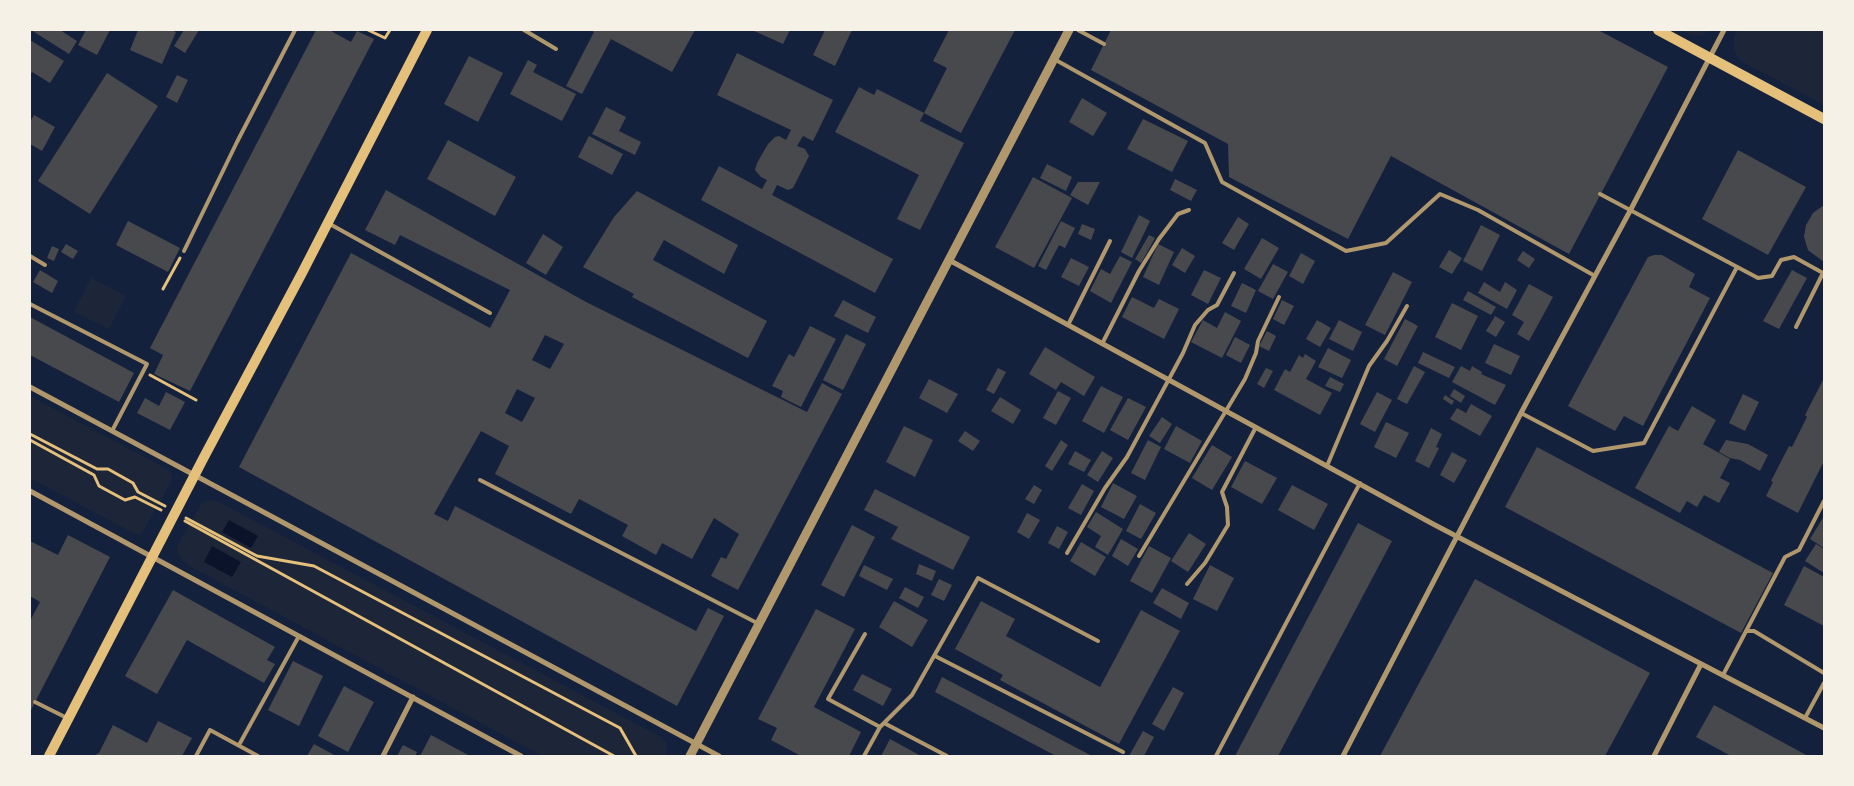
<!DOCTYPE html>
<html>
<head>
<meta charset="utf-8">
<style>
	body { margin:0 }
	#map { position:relative; width:1854px; height:786px; overflow:hidden; background:#14213d; font-family:"Open Sans",sans-serif }
	canvas { display:block }
	.frame { position:absolute; inset:0; border:31px solid #f6f1e7; pointer-events:none }
</style>
</head>
<body>
<div id="map">
<canvas width="1854" height="786"></canvas>
<div class="frame"></div>
</div>
<script>
const ctx = document.querySelector('canvas').getContext('2d');
ctx.lineJoin = 'round';
function fill(path, color) { ctx.fillStyle = color; ctx.fill(path, 'evenodd'); }
const shape = rows => new Path2D(rows.map(r => 'M' + r).join(''));
function strokePath(path, color, width, dash) { ctx.strokeStyle = color; ctx.lineWidth = width; ctx.lineCap = dash ? 'butt' : 'round'; ctx.setLineDash(dash || []); ctx.stroke(path); }
const green = shape([
	[1682,30,1709,30,1702,36,1691,35],
	[1737,30,1824,30,1824,105,1741,61,1734,51,1734,37],
	[91,278,126,296,109,329,74,312],
	[30,396,169,470,172,475,172,480,141,535,135,534,30,478],
	[207,500,217,501,661,737,667,744,665,756,542,756,186,564,178,554,177,546,201,504]
]);
const water = shape([
	[229,520,258,536,251,548,222,532],
	[212,546,241,562,232,577,204,562]
]);
const building = shape([
	[31,30,60,30,77,41,69,54],
	[86,30,110,30,97,55,78,45],
	[138,30,171,30,176,32,162,64,130,50],
	[184,30,199,30,185,53,174,46],
	[316,30,329,30,351,42,357,31,374,39,190,391,154,374,163,355,150,348],
	[591,30,695,30,672,72,611,39,582,94,566,86,594,32],
	[752,30,790,30,783,44],
	[825,30,852,30,835,66,813,55],
	[949,30,1015,30,961,133,924,113,947,68,933,61],
	[1111,30,1598,30,1668,67,1569,254,1391,156,1348,239,1229,177,1228,144,1091,70],
	[30,40,64,61,50,83,32,72,30,75],
	[737,53,833,100,813,141,803,136,797,146,805,149,809,156,793,188,788,190,777,185,772,195,893,259,875,293,701,200,719,166,762,189,767,180,761,177,755,170,757,163,768,144,775,137,779,136,786,140,791,130,717,95],
	[469,56,503,73,478,122,444,104],
	[528,60,537,65,533,72,576,94,562,121,510,94],
	[107,73,158,106,90,214,38,181],
	[177,75,188,80,177,103,166,97],
	[859,87,874,95,877,89,924,113,920,121,964,143,920,230,897,219,919,175,835,132],
	[1082,98,1107,113,1093,136,1069,122],
	[606,107,626,117,619,131,641,142,635,155,592,134],
	[34,115,55,127,42,151,30,144,30,122],
	[1143,119,1188,141,1172,172,1127,149],
	[589,136,623,154,612,175,578,157],
	[448,140,516,177,495,216,427,179],
	[1738,150,1806,187,1768,255,1702,219],
	[1047,164,1072,177,1066,191,1040,178],
	[1033,177,1072,198,1034,268,995,247],
	[1175,179,1197,190,1191,201,1170,190],
	[1078,182,1100,182,1088,205,1070,195],
	[386,190,586,302,807,412,822,383,842,394,738,590,711,576,721,557,726,559,739,534,714,518,692,559,662,543,656,555,622,536,628,525,579,499,571,514,495,474,509,446,481,431,434,514,448,521,455,506,696,631,708,608,724,616,677,706,239,467,351,253,490,328,510,290,400,235,395,245,365,230],
	[545,335,564,344,550,369,532,360],
	[517,389,535,398,522,422,505,413],
	[637,191,738,245,724,274,664,240,653,260,767,321,748,358,632,297,634,294,583,267,614,217],
	[1824,205,1824,262,1808,250,1804,237,1806,225,1813,213],
	[1139,215,1150,221,1132,258,1121,252],
	[1238,217,1249,224,1234,250,1222,243],
	[128,221,180,248,168,272,116,245],
	[1061,221,1075,228,1065,248,1059,245,1046,270,1038,266],
	[1082,224,1095,229,1091,240,1078,234],
	[1481,225,1500,235,1482,271,1463,261],
	[543,234,563,247,546,275,526,263],
	[1149,235,1155,238,1141,263,1135,259],
	[1262,238,1279,248,1261,279,1244,269],
	[66,244,78,251,73,259,61,252],
	[1158,244,1174,252,1159,285,1143,277],
	[52,246,59,249,54,261,47,258],
	[1182,248,1195,256,1185,273,1172,265],
	[1449,250,1462,258,1452,274,1439,267],
	[1523,251,1535,259,1529,268,1517,260],
	[1301,253,1315,261,1303,284,1289,276],
	[1654,255,1662,255,1695,274,1689,287,1710,298,1643,426,1624,416,1615,431,1568,406,1648,257],
	[1120,256,1132,262,1111,303,1090,291,1101,269,1110,274],
	[1071,258,1089,267,1079,286,1061,277],
	[1273,264,1288,272,1273,299,1258,291],
	[40,270,58,281,52,293,33,282],
	[1204,270,1221,278,1208,304,1191,295],
	[1792,270,1807,278,1779,329,1763,321],
	[1393,272,1412,282,1385,335,1365,325],
	[1484,282,1500,292,1505,282,1517,290,1507,309,1478,293],
	[1242,283,1256,290,1246,313,1231,306],
	[1529,284,1553,297,1529,341,1517,334,1524,322,1512,315],
	[1468,291,1496,307,1491,315,1463,300],
	[1132,297,1154,308,1159,299,1179,309,1164,339,1122,317],
	[843,300,876,317,868,333,834,316],
	[1282,300,1294,306,1284,325,1273,319],
	[1452,303,1478,316,1461,350,1435,337],
	[1225,312,1241,321,1222,358,1191,342,1203,320,1217,328],
	[1495,316,1505,322,1496,337,1486,331],
	[30,317,134,373,119,402,30,355],
	[1405,319,1418,326,1397,366,1384,359],
	[1317,320,1331,328,1320,347,1306,339],
	[1339,320,1362,332,1353,351,1329,339],
	[810,326,836,339,801,407,781,397,783,391,772,386,789,354,794,357],
	[1267,331,1276,336,1269,351,1259,346],
	[846,334,866,344,843,390,823,380],
	[1235,337,1250,345,1241,363,1226,355],
	[1494,344,1520,356,1511,375,1485,363],
	[1045,347,1095,377,1084,396,1061,382,1056,390,1029,374],
	[1328,348,1351,360,1342,378,1318,367],
	[1423,352,1455,367,1449,378,1418,363],
	[1305,354,1316,361,1306,379,1332,393,1320,415,1274,390,1285,369,1290,372,1299,355,1303,358],
	[1414,366,1425,372,1407,404,1397,399],
	[1461,366,1470,371,1472,366,1482,372,1481,374,1506,385,1495,405,1452,382],
	[998,368,1006,372,994,394,986,390],
	[1266,368,1273,371,1264,388,1257,384],
	[1330,377,1344,384,1340,392,1325,386],
	[929,379,958,394,947,413,919,398],
	[1823,380,1824,381,1824,461,1798,513,1766,496,1773,482,1771,481,1789,446,1792,447,1807,417,1805,415],
	[1101,386,1123,397,1104,433,1082,421],
	[1454,389,1465,396,1461,403,1450,396],
	[1058,391,1071,398,1056,425,1043,418],
	[166,392,185,402,170,430,137,413,145,398,159,406],
	[1377,392,1392,400,1375,432,1360,424],
	[1743,394,1759,402,1745,431,1729,423],
	[1445,395,1454,401,1452,405,1443,399],
	[1000,397,1021,410,1013,424,991,411],
	[1128,398,1146,407,1128,440,1110,430],
	[1471,404,1492,416,1480,436,1450,419,1457,408,1466,413],
	[1692,406,1716,420,1703,444,1730,459,1720,478,1730,483,1719,503,1704,495,1697,507,1687,501,1680,513,1635,488,1669,426,1678,431],
	[1162,417,1172,424,1160,443,1149,436],
	[1386,422,1409,433,1396,458,1374,447],
	[904,426,933,440,915,477,886,462],
	[1176,426,1202,441,1190,463,1164,449],
	[1431,428,1442,434,1436,447,1439,448,1429,468,1415,461],
	[965,431,980,441,973,451,958,441],
	[1061,440,1068,445,1052,471,1045,466],
	[1148,440,1161,447,1145,480,1131,473],
	[1726,440,1748,444,1768,455,1760,471,1740,460,1730,458,1719,452],
	[1212,445,1232,457,1212,490,1192,478],
	[1537,447,1773,573,1741,633,1505,507],
	[1075,451,1091,460,1084,472,1068,464],
	[1102,451,1113,458,1098,482,1087,475],
	[1452,452,1467,460,1454,483,1440,475],
	[1245,461,1277,478,1262,504,1231,487],
	[1113,483,1137,496,1124,519,1101,507],
	[1082,484,1094,491,1081,515,1068,508],
	[1034,485,1042,490,1034,504,1025,499],
	[1292,485,1328,504,1314,530,1278,510],
	[875,489,970,537,953,570,891,539,898,527,864,510],
	[1140,504,1156,513,1141,539,1126,531],
	[1096,512,1123,529,1108,555,1095,547,1101,536,1087,527],
	[1027,513,1040,520,1029,539,1017,532],
	[1824,516,1824,548,1810,539],
	[1358,523,1392,541,1278,756,1235,756],
	[852,525,875,537,844,597,821,585],
	[1057,526,1068,532,1059,549,1048,543],
	[1189,533,1206,544,1188,572,1171,561],
	[68,535,110,557,30,712,30,621,40,602,30,596,30,541,58,555],
	[1121,539,1138,549,1128,566,1112,556],
	[1081,542,1106,557,1095,576,1070,561],
	[1816,544,1824,549,1824,573,1805,561],
	[1149,546,1171,558,1152,593,1130,581],
	[919,564,936,571,932,581,916,574],
	[864,565,893,579,887,590,859,576],
	[1210,565,1234,578,1217,611,1193,599],
	[1804,566,1824,577,1824,626,1784,605],
	[939,579,952,585,944,601,931,595],
	[1475,579,1650,673,1605,756,1380,756],
	[905,587,924,597,918,608,899,598],
	[1162,588,1189,603,1181,619,1153,603],
	[173,590,275,647,267,660,275,664,264,683,187,640,157,694,125,676],
	[894,601,928,620,912,647,879,627],
	[981,601,1015,619,1006,636,1100,687,1141,610,1180,631,1119,744,1000,680,1003,675,955,649],
	[816,609,855,629,814,707,861,732,849,756,801,756,771,740,777,728,758,719],
	[293,661,323,676,299,726,268,710],
	[862,674,892,689,883,706,853,690],
	[942,677,1092,756,1056,756,935,692],
	[344,686,374,702,348,752,318,736],
	[1173,687,1184,693,1164,731,1152,724],
	[1714,705,1808,756,1731,756,1696,737],
	[158,721,192,738,182,756,93,756,99,753,113,725,147,743],
	[1143,731,1154,737,1144,756,1129,756],
	[431,735,470,756,420,756],
	[890,739,921,756,881,756],
	[314,744,336,756,307,756],
	[403,745,417,752,415,756,397,756]
]);
const path = shape([
	[368,30,385,38,390,30],
	[163,289,180,258],
	[150,375,196,400],
	[30,434,97,469,108,469,133,483,138,492,165,506],
	[30,440,94,475,99,486,125,500,135,497,161,510],
	[186,518,257,556,314,566,620,728,636,756],
	[185,521,614,756]
]);
const service = shape([
	[524,30,556,49],
	[1078,30,1104,44],
	[1054,59,1205,143,1222,182,1346,251,1386,243,1440,194,1478,210,1595,276],
	[1600,194,1758,278,1772,276,1781,260,1794,257,1823,273,1796,327],
	[328,223,490,313],
	[184,251,237,142,295,30],
	[30,256,45,265],
	[30,304,147,364,112,431],
	[1068,325,1110,241],
	[1102,344,1139,271,1159,239,1178,214,1189,210],
	[1521,413,1593,451,1644,443,1737,267],
	[1327,466,1369,366,1387,341,1407,306],
	[480,480,759,624],
	[1067,553,1105,488,1127,457,1183,353,1195,325,1208,310,1217,305,1234,273],
	[1139,556,1245,379,1256,353,1258,341,1279,297],
	[1187,584,1205,563,1228,525,1227,507,1222,492,1256,427],
	[1746,631,1754,631,1824,673],
	[865,634,828,699,880,727],
	[935,656,1123,752],
	[1723,675,1785,557,1799,550,1824,501],
	[35,702,67,718],
	[1805,718,1824,683],
	[884,723,947,756],
	[239,745,299,636],
	[196,756,210,730,258,756],
	[864,756,880,727,912,695,978,578,1098,641],
	[1216,756,1360,483]
]);
const minor = shape([
	[949,260,1433,524,1824,728],
	[30,387,719,756],
	[30,491,521,756],
	[383,756,413,697],
	[1343,756,1521,413,1630,211,1724,30],
	[1654,756,1701,664]
]);
const tertiary = shape([
	[690,756,1069,30]
]);
const secondary = shape([
	[1658,30,1824,119],
	[49,756,204,457,302,273,427,30]
]);
fill(green, '#1d2539');
fill(water, '#0b132b');
fill(building, '#48494c');
strokePath(path, '#e5c07b', 3);
strokePath(service, '#b1986c', 4);
strokePath(minor, '#b1986c', 5);
strokePath(tertiary, '#b1986c', 9);
strokePath(secondary, '#e5c07b', 10);
</script>
</body>
</html>
